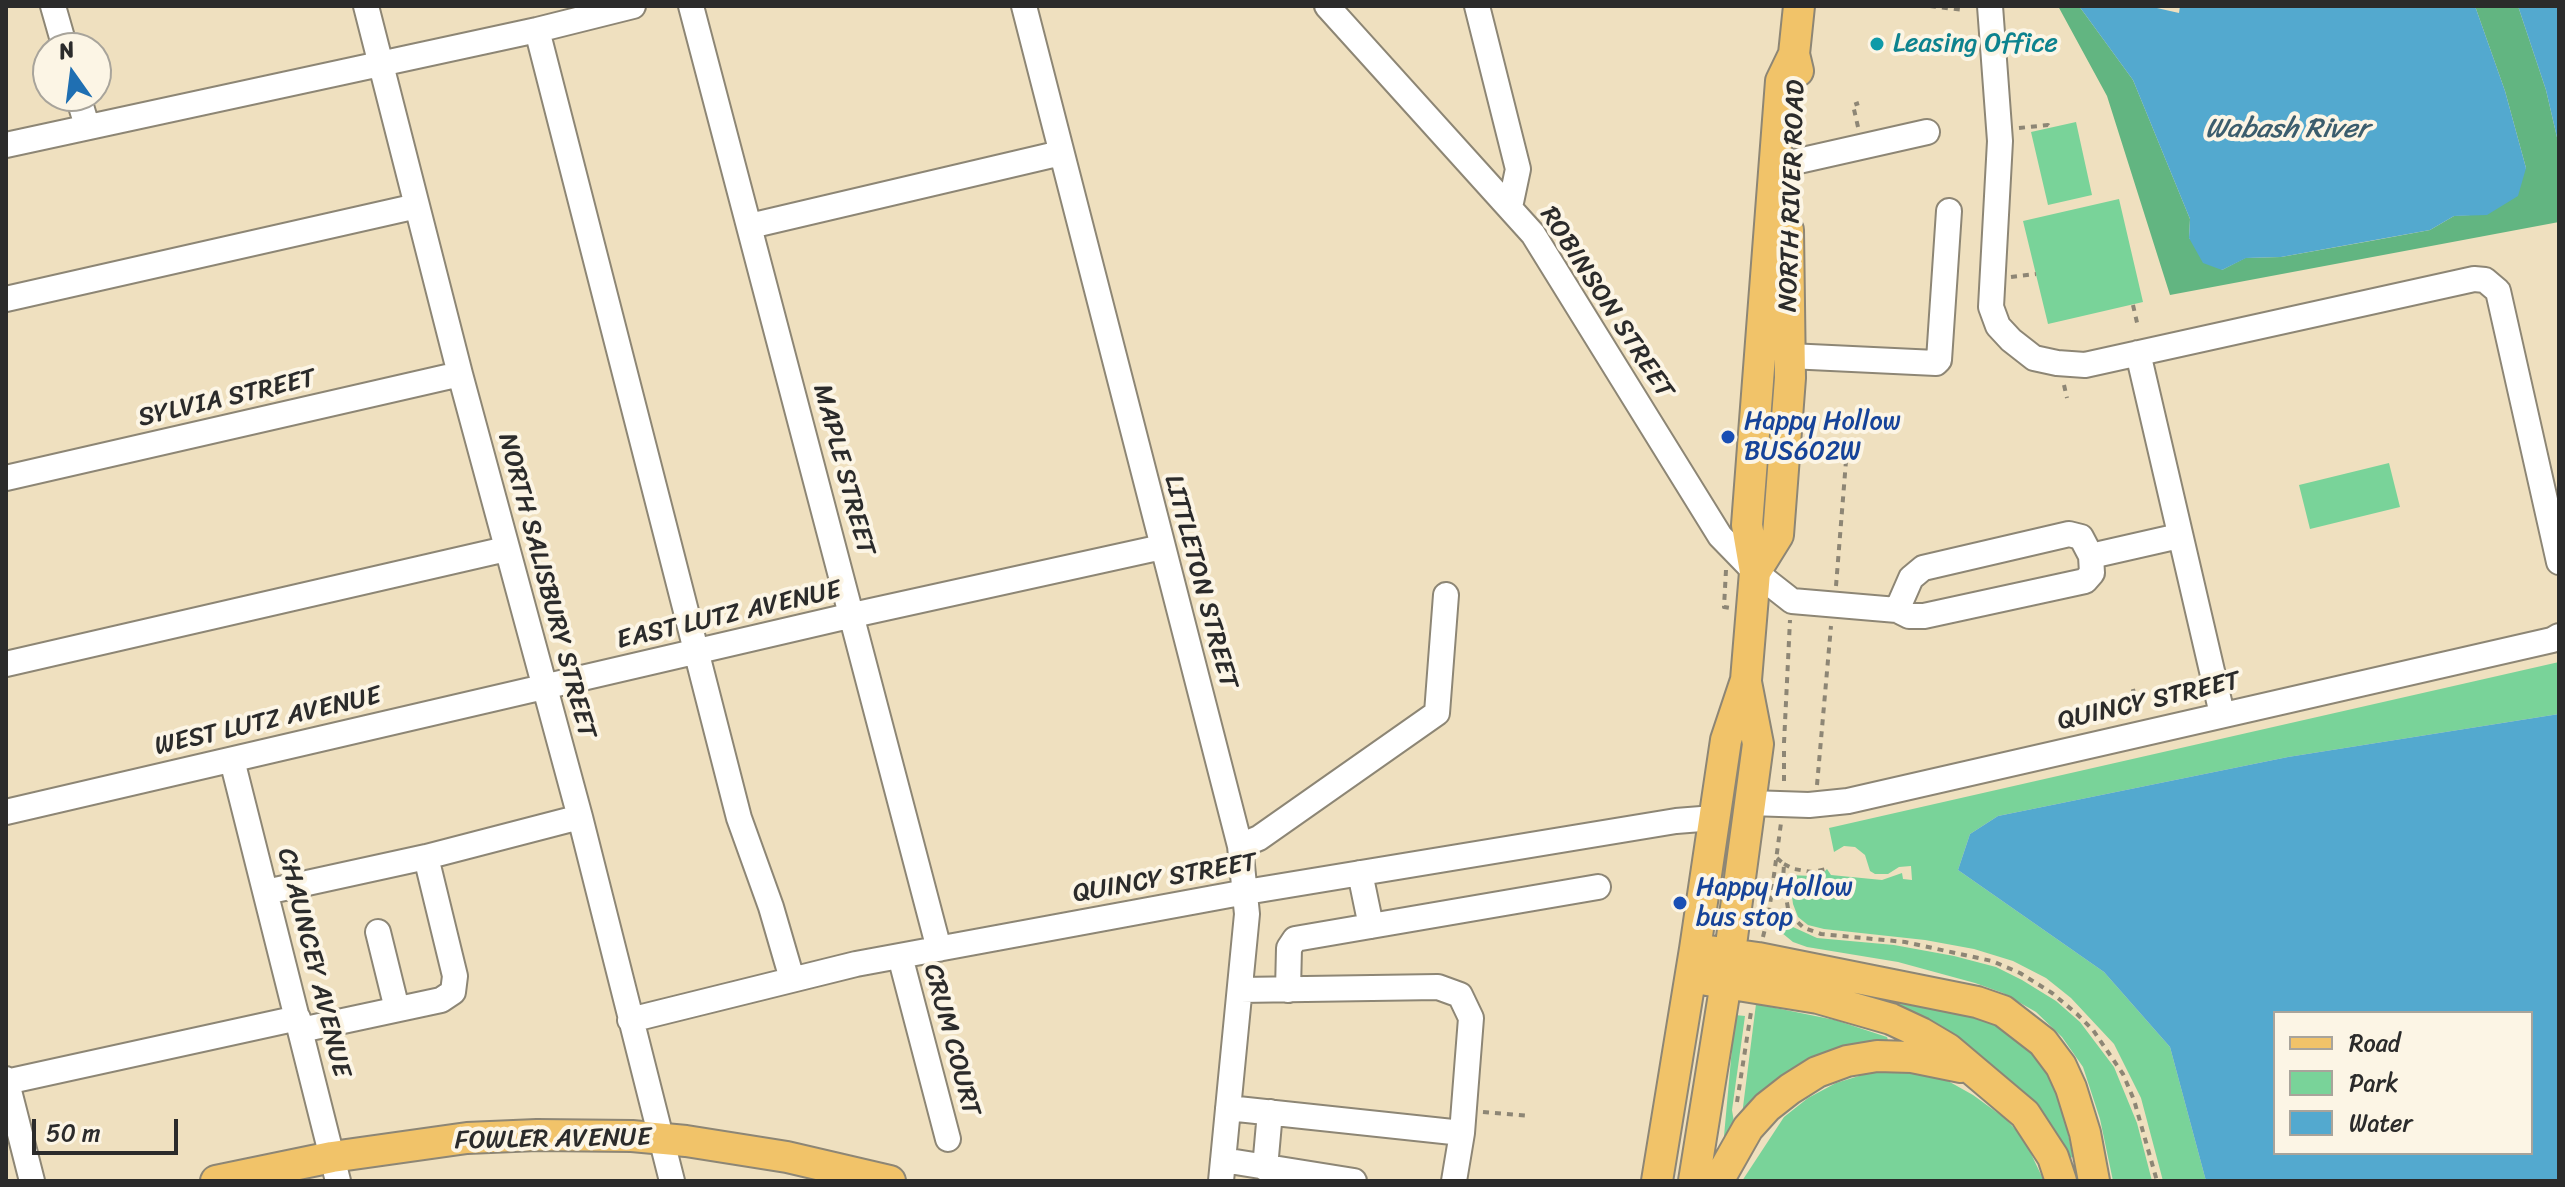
<!DOCTYPE html>
<html>
<head>
<meta charset="utf-8">
<style>
	body { margin:0 }
	#map { position:relative; width:2565px; height:1187px; overflow:hidden; background:#efe0bf; font-family:Sriracha,sans-serif }
	canvas { display:block }
	.frame { position:absolute; inset:0; border:8px solid #2b2b2b; pointer-events:none }
	.legend { position:absolute; left:2273px; top:1011px; width:260px; height:144px; box-sizing:border-box; background:#fcf5e5; border:2px solid #a8a49b; margin:0; padding:10px 14px; list-style:none; font-size:24px; color:#2b2b2b }
	.legend li { display:flex; align-items:center; gap:16px; height:40px }
	.legend b { width:40px; border:2px solid #a8a49b }
	.north { position:absolute; left:32px; top:32px; width:80px; height:80px; box-sizing:border-box; background:#fcf5e5; border:2px solid #a8a49b; border-radius:50%; rotate:346deg; font-size:22px; font-weight:700; line-height:32px; text-align:center; color:#2b2b2b }
	.north::after { content:''; display:block; margin:auto; width:28px; height:36px; background:#1f6fb2; clip-path:polygon(50% 0,100% 100%,50% 72%,0 100%) }
	.scale { position:absolute; left:32px; top:1119px; width:146px; height:36px; box-sizing:border-box; border:4px solid #2b2b2b; border-top:0; padding-left:10px; font-size:24px; line-height:28px; white-space:nowrap; color:#2b2b2b; -webkit-text-stroke:6px #fcf5e5; paint-order:stroke }
</style>
</head>
<body>
<div id="map">
<canvas width="2565" height="1187"></canvas>
<div class="frame"></div>
<ul class="legend">
<li><b style="height:10px;background:#f1c369"></b>Road</li>
<li><b style="height:22px;background:#79d399"></b>Park</li>
<li><b style="height:22px;background:#53a9cf"></b>Water</li>
</ul>
<div class="north">N</div>
<div class="scale">50 m</div>
</div>
<script>
const ctx = document.querySelector('canvas').getContext('2d');
ctx.lineJoin = 'round';
function fill(path, color) { ctx.fillStyle = color; ctx.fill(path, 'evenodd'); }
const shape = rows => new Path2D(rows.map(r => 'M' + r).join(''));
function strokePath(path, color, width, dash) { ctx.strokeStyle = color; ctx.lineWidth = width; ctx.lineCap = dash ? 'butt' : 'round'; ctx.setLineDash(dash || []); ctx.stroke(path); }
function write(font, color, halo, rows, align = 'center') {
  ctx.font = font + ' Sriracha,sans-serif'; ctx.lineWidth = 8; ctx.setLineDash([]); ctx.textBaseline = 'middle'; ctx.strokeStyle = halo; ctx.fillStyle = color; for (const [text, x, y, turn = 0] of rows) {
    ctx.save(); ctx.translate(x, y); ctx.rotate((+turn || 0) * Math.PI / 180); ctx.textAlign = isNaN(turn) ? turn : align; if (halo) ctx.strokeText(text, 0, 0); ctx.fillText(text, 0, 0); ctx.restore();
  }
}
const green = shape([
	[2076,122,2092,195,2048,205,2031,132],
	[2119,199,2143,302,2048,324,2023,221],
	[2389,463,2400,507,2310,529,2299,485],
	[2559,662,2559,714,2288,757,1998,816,1970,834,1958,870,2104,972,2170,1047,2206,1181,2163,1181,2141,1098,2114,1044,2071,998,2046,978,2013,961,1974,949,1925,940,1824,929,1808,925,1798,917,1793,904,1789,875,1812,876,1822,874,1827,869,1831,875,1882,880,1902,873,1903,879,1912,880,1911,866,1899,867,1888,874,1875,874,1870,871,1865,855,1855,847,1844,846,1834,852,1829,828],
	[1782,922,1817,938,1894,945,1954,956,1996,967,2022,980,2056,1001,2080,1022,2114,1067,2137,1123,2152,1181,2113,1181,2100,1119,2083,1067,2062,1037,2036,1012,2003,993,1975,983,1898,962,1807,947,1793,942,1782,933,1776,924],
	[1884,994,1970,1014,1995,1023,2014,1035,2037,1056,2053,1082,2062,1106,2073,1157,2070,1158,2065,1154,2054,1129,2039,1108,2013,1084,1985,1060,1951,1038,1886,1002,1883,1000],
	[1756,1004,1835,1020,1887,1037,1888,1040,1836,1049,1742,1115],
	[1735,1015,1745,1016,1732,1110,1734,1122,1727,1139,1724,1136],
	[1872,1072,1909,1072,1948,1081,1973,1095,2006,1119,2024,1139,2044,1181,1742,1181,1784,1117,1808,1098,1836,1083]
]);
const forest = shape([
	[2058,6,2079,6,2133,80,2190,219,2189,238,2222,270,2245,258,2281,257,2376,240,2430,230,2454,216,2487,214,2526,168,2505,91,2475,6,2518,6,2546,90,2559,146,2559,222,2170,295,2107,96]
]);
const water = shape([
	[2079,6,2148,6,2179,13,2180,6,2475,6,2505,91,2526,168,2518,196,2487,215,2454,216,2430,230,2281,257,2246,258,2222,270,2203,263,2189,238,2190,219,2133,80],
	[2518,6,2559,6,2559,146,2546,90],
	[2559,714,2559,1181,2206,1181,2170,1047,2104,972,1958,870,1970,834,1998,816,2288,757],
	[2275,1013,2531,1013,2531,1153,2275,1153]
]);
const path = shape([
	[1930,6,1963,10],
	[1858,127,1853,105,1859,103],
	[2019,128,2048,125,2051,128],
	[2011,277,2036,274],
	[2133,305,2138,327],
	[2064,385,2067,398],
	[1726,570,1724,607,1730,608],
	[1836,586,1846,461],
	[2133,689,2136,704],
	[1784,743,1790,620],
	[1784,751,1784,782],
	[1817,785,1831,626],
	[1777,858,1784,864,1783,880,1789,914,1804,928,1821,934,1905,942,1992,961,2020,973,2052,993,2077,1014,2093,1030,2123,1074,2134,1100,2157,1181],
	[1784,864,1794,869,1812,872,1827,869],
	[1766,922,1789,914],
	[1763,937,1769,912,1781,823],
	[1737,1102,1751,1012],
	[1483,1112,1530,1116]
]);
const minor = shape([
	[53,6,65,48],
	[366,6,460,374,580,817,672,1181],
	[691,6,939,949],
	[1024,6,1240,846,1247,914,1221,1181],
	[1327,6,1533,234,1720,536,1755,572,1792,601,1897,610,1909,616,1924,616,2085,581,2092,573,2091,556,2081,537,2069,534,1923,568,1911,578,1897,610],
	[1477,6,1518,169,1510,207],
	[1990,6,2000,141,1991,307,1998,326,2011,340,2034,358,2057,363,2085,365,2474,279,2485,280,2498,291,2559,562],
	[537,30,739,818,771,907,792,979],
	[78,96,87,126],
	[6,145,537,30,633,6],
	[1794,162,1927,132],
	[750,226,1061,153],
	[6,299,417,206],
	[2138,353,2222,714],
	[1789,356,1936,363,1939,360,1949,211],
	[6,478,460,374],
	[2091,556,2179,536],
	[6,664,506,549],
	[232,760,338,1181],
	[1750,803,1809,805,1848,801,2552,640,2559,636],
	[6,812,853,615,1162,547],
	[1240,846,1259,838,1437,713,1446,595],
	[1360,873,1371,926],
	[266,892,426,857,580,817],
	[378,932,397,1009],
	[900,956,948,1139],
	[1240,990,1438,987,1460,995,1471,1018,1462,1133,1454,1181],
	[1288,990,1289,948,1295,939,1598,887],
	[630,1020,856,964,1246,892,1676,821,1714,818],
	[301,1030,441,1000,453,992,455,976,426,857],
	[6,1079,32,1181],
	[6,1082,298,1018],
	[1228,1108,1462,1133],
	[1223,1160,1354,1181],
	[1265,1168,1270,1112]
]);
const major = shape([
	[1798,71,1794,54,1799,6],
	[1755,572,1778,535,1790,378,1788,230],
	[1695,949,1758,958,1977,1002,2003,1011,2043,1042,2061,1066,2071,1088,2085,1133,2094,1181],
	[1707,980,1818,998,1891,1019,1921,1033,1948,1049,2025,1114,2053,1157,2061,1181],
	[216,1181,332,1157,467,1138,537,1135,632,1136,686,1141,787,1157,890,1181],
	[1657,1181,1695,949,1726,740,1746,680,1755,572,1747,525,1781,81,1794,54],
	[1694,1181,1726,982,1758,744,1746,682],
	[1718,1181,1748,1128,1767,1107,1790,1089,1817,1072,1847,1061,1877,1056,1912,1057,1961,1067]
]);
const markers = [
	[1877,44,8,"#0f9aa8"],
	[1728,437,8,"#1a4fb4"],
	[1680,903,8,"#1a4fb4"]
];
const cultureNames = [
	["Leasing Office",1893,44]
];
const streetNames = [
	["NORTH RIVER ROAD",1793,196,-88],
	["ROBINSON STREET",1606,303,57],
	["SYLVIA STREET",227,399,-13],
	["MAPLE STREET",843,470,75],
	["LITTLETON STREET",1200,582,75],
	["NORTH SALISBURY STREET",546,586,75],
	["EAST LUTZ AVENUE",729,616,-13],
	["QUINCY STREET",2149,702,-13],
	["WEST LUTZ AVENUE",268,722,-13],
	["QUINCY STREET",1165,879,-10],
	["CHAUNCEY AVENUE",313,963,76],
	["CRUM COURT",951,1040,75],
	["FOWLER AVENUE",553,1140,-1]
];
const transitNames = [
	["Happy Hollow",1744,422],
	["BUS602W",1744,452],
	["Happy Hollow",1696,888],
	["bus stop",1696,918]
];
const waterNames = [
	["Wabash River",2287,130]
];
fill(green, '#79d399');
fill(forest, '#62b581');
fill(water, '#53a9cf');
strokePath(minor, '#8d8675', 28);
strokePath(major, '#8d8675', 34);
strokePath(path, '#8d8675', 4, [6, 6]);
strokePath(minor, '#fff', 24);
strokePath(major, '#f1c369', 30);
for (const [x, y, r, color] of markers) { const dot = new Path2D(); dot.arc(x, y, r, 0, 2 * Math.PI); ctx.fillStyle = color; ctx.fill(dot); strokePath(dot, '#fcf5e5', 3); }
write('26px', '#0d838f', '#fcf5e5', cultureNames, 'left');
write('26px', '#2b2b2b', '#fcf5e5', streetNames);
write('26px', '#164399', '#fcf5e5', transitNames, 'left');
write('italic 28px', '#3b5d6d', '#fcf5e5', waterNames);
</script>
</body>
</html>
